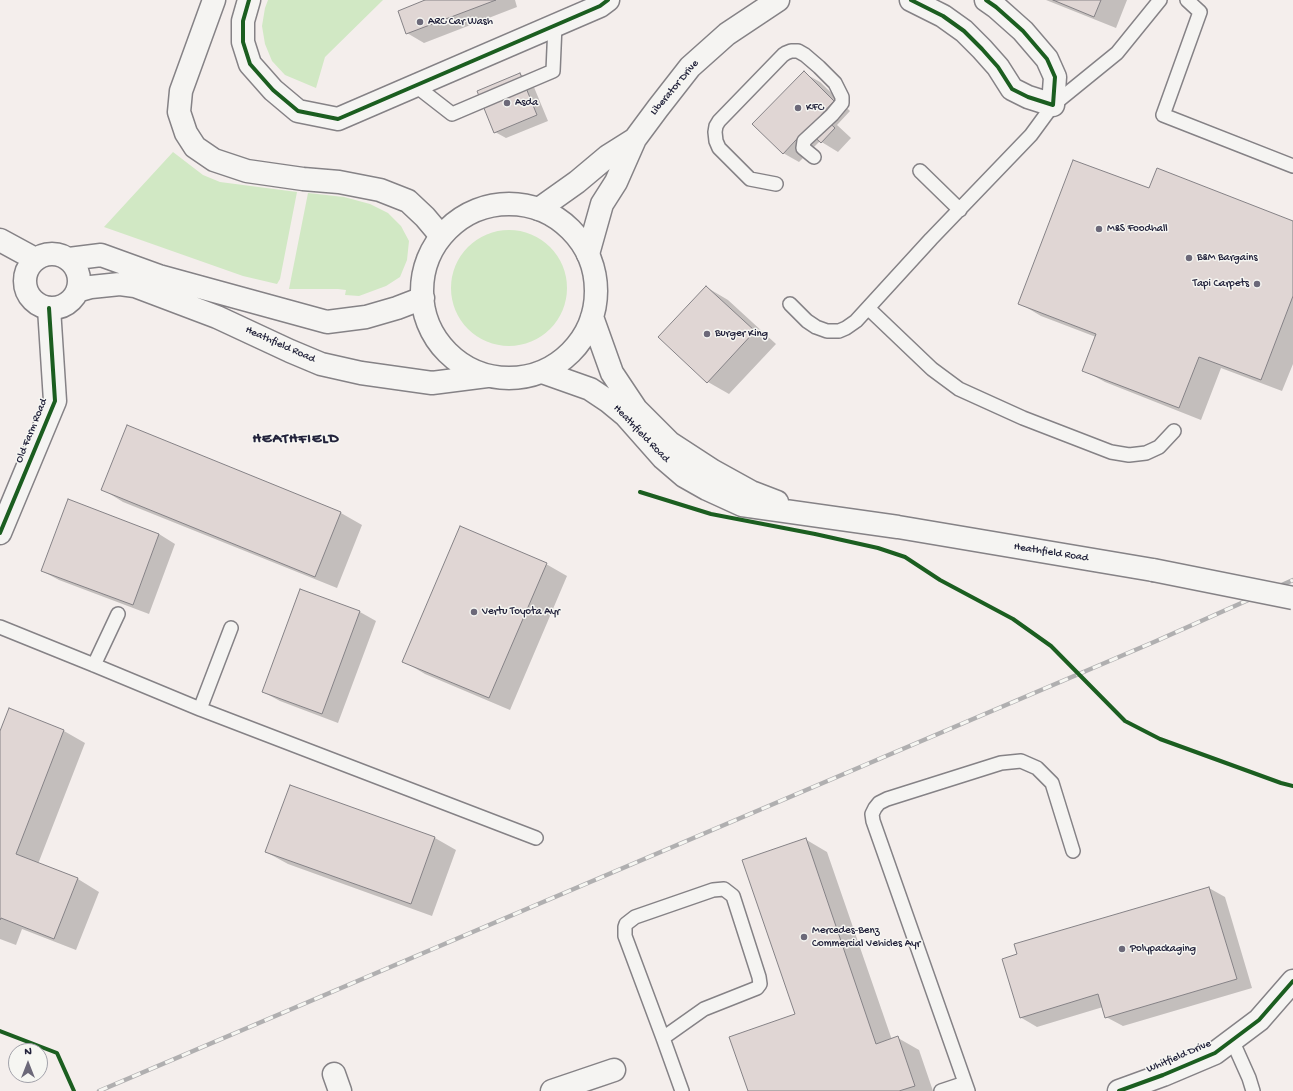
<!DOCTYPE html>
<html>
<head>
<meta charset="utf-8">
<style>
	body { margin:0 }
	#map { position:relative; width:1293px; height:1091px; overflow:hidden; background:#f4eeec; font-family:"Gochi Hand",sans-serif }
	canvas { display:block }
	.north { position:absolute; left:8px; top:1043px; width:40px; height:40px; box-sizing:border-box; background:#f6f6f2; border:1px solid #a1a1a9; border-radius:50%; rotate:0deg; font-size:11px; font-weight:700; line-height:16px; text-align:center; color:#22223b }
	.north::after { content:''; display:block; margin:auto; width:14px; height:18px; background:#6c6979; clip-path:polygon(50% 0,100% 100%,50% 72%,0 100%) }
</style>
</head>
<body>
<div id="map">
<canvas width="1293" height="1091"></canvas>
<div class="north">N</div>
</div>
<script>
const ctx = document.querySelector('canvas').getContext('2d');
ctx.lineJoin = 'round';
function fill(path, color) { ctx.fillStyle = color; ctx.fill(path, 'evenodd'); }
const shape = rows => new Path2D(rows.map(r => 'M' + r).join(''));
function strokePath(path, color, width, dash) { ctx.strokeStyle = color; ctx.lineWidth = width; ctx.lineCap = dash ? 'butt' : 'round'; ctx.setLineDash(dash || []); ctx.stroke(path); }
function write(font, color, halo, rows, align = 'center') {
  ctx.font = font + ' "Gochi Hand",sans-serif'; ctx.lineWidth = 3; ctx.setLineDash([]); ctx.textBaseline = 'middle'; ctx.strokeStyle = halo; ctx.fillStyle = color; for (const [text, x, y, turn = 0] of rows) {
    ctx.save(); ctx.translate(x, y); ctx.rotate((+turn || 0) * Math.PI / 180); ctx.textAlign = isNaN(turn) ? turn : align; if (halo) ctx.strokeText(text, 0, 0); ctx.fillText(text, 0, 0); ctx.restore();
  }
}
const green = shape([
	[268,0,383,0,325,57,316,88,285,75,272,61,265,44,262,26,265,8],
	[173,152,203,175,220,182,297,192,280,279,277,284,243,276,104,227],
	[308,193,344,197,370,204,388,213,401,226,409,241,407,260,400,277,386,286,359,296,345,295,346,290,338,289,289,289],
	'451 288a58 58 0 1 1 116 0a58 58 0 1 1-116 0Z'
]);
const shadow = shape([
	[428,0,515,0,517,7,424,43,407,33],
	[1046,0,1127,0,1116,28],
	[804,73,820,82,850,111,837,125,851,138,838,152,820,141,799,162,783,153],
	[520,74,531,80,548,121,506,138,495,132],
	[1149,190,1293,222,1293,364,1282,391,1221,368,1201,420,1105,382,1083,370,1096,337,1041,316,1019,303],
	[706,287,728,300,776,344,729,394,708,382],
	[128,427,341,513,362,525,337,588,123,502,102,489],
	[69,501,159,534,175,544,149,614,59,580,42,571],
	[546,564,567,576,510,710,425,674,403,661],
	[301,590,360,612,376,621,338,723,280,701,263,692],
	[64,731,85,743,38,864,78,879,99,892,76,950,22,929,16,945,0,939,0,734],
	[435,838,456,850,432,916,288,864,266,852],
	[805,839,827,852,892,1040,898,1038,919,1050,933,1091,749,1091,797,1015],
	[1209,888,1225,897,1252,988,1123,1026,1106,1017,1103,1007,1037,1027,1020,1017]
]);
const building = shape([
	[425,0,496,0,406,34,398,11,425,0],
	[1053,0,1101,0,1094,17,1053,0],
	[804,71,834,101,821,115,835,128,821,143,806,129,783,154,752,124,804,71],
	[520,73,537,115,494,133,477,91,520,73],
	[1073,160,1149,188,1157,168,1293,221,1293,296,1261,380,1199,357,1179,408,1082,371,1096,334,1018,304,1073,160],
	[706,286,755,331,707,383,658,337,706,286],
	[127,425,341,512,315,577,101,490,127,425],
	[68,499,159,534,133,605,41,571,68,499],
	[460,526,547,563,489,698,402,662,460,526],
	[300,589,360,611,322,714,262,692,300,589],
	[9,708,64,730,16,854,78,878,54,939,1,918,0,920,0,731,9,708],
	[290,785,435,837,411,904,265,852,290,785],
	[806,838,876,1044,898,1036,915,1086,899,1091,748,1091,729,1037,795,1014,742,860,806,838],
	[1209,887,1237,979,1105,1018,1098,994,1020,1018,1002,959,1017,954,1014,944,1209,887]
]);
const service = shape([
	[1187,0,1200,12,1163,115,1293,166],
	[416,86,452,114,553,71,555,25],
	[920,171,960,210],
	[776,184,750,179,719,148,716,141,715,132,716,126,719,121,783,55,786,53,791,51,798,51,805,55,819,67,835,83,842,97,842,103,832,115,804,141,803,148,814,157],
	[790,304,807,321,816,327,827,331,839,331,846,328,856,321,931,239,1031,135,1053,105,1117,53,1160,0],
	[868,308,932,369,959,389,1023,418,1111,452,1129,455,1146,453,1159,447,1174,431],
	[0,627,94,665,200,709,231,628],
	[94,665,118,614],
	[200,709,536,838],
	[663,1038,704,1009,757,988,760,984,759,977,733,896,724,889,713,890,635,917,626,924,625,927,625,936,663,1038,682,1091],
	[1232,1040,1249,1078,1253,1091],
	[941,1091,965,1083],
	[968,1091,873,821,872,814,875,808,879,803,887,799,1001,763,1021,761,1037,768,1052,783,1073,851]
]);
const minor = shape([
	[214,0,181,91,179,112,186,133,195,147,214,160,247,171,303,179,339,182,380,190,408,201,425,217,441,236],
	[249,0,243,21,243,42,250,64,273,90,298,111,338,119,600,6,608,0],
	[911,0,943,16,964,31,982,49,998,67,1012,89,1028,97,1053,105,1055,77,1047,59,1023,31,996,7,986,0],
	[539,209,577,182,608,156,635,139],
	[588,254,602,204,616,182,635,139,658,108,690,67,727,34,778,0],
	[0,533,55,401,49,308],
	[334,1074,340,1091],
	[552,1091,614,1070],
	[1119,1091,1163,1075,1215,1053,1259,1020,1293,981]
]);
const secondary = shape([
	'422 291a87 87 0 1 1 174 0a87 87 0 1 1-174 0Z',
	[0,240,35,259],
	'25 281a27 27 0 1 1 54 0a27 27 0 1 1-54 0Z',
	[69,259,101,255,159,276,327,322,366,317,397,308,423,298],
	[77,291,91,287,120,284,135,286,217,317,290,351,321,364,361,373,432,383,487,376],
	[592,317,612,373,636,409,670,443,713,471,751,492,777,502],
	[542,372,590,389,608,401,625,415,663,458,684,476,707,489,742,505,898,527,1153,570]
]);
const rail = shape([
	[99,1091,1154,642,1293,580]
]);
const secondaryBridge = shape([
	[1153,570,1293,598]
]);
const cycleway = shape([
	[249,0,243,21,243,42,250,64,273,90,298,111,338,119,600,6,608,0],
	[911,0,943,16,964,31,982,49,998,67,1012,89,1028,97,1053,105,1055,77,1047,59,1023,31,996,7,986,0],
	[640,492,711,514,815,534,878,548,905,557,940,580,1013,619,1051,646,1125,721,1160,739,1281,783,1293,786],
	[0,533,55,401,49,308],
	[0,1031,57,1053,74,1091],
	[1119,1091,1163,1075,1215,1053,1259,1020,1293,981]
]);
const markers = [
	[420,22,4,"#6c6979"],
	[507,103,4,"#6c6979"],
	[798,108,4,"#6c6979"],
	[1099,229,4,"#6c6979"],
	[1189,258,4,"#6c6979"],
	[1257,284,4,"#6c6979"],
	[707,334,4,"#6c6979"],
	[474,612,4,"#6c6979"],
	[804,937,4,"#6c6979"],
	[1122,949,4,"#6c6979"]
];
const poiNames = [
	["ARC Car Wash",428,22],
	["Asda",515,103],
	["KFC",806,108],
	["M&S Foodhall",1107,229],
	["B&M Bargains",1197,258],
	["Tapi Carpets",1249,284,"right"],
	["Burger King",715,334],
	["Vertu Toyota Ayr",482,612],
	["Mercedes-Benz",812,931],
	["Commercial Vehicles Ayr",812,944],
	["Polypackaging",1130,949]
];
const streetNames = [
	["Liberator Drive",675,88,-50],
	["Heathfield Road",280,345,24],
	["Old Farm Road",32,431,-68],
	["Heathfield Road",641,434,46],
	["Heathfield Road",1051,553,9],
	["Whitfield Drive",1179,1057,-23]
];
const districtNames = [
	["HEATHFIELD",296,440]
];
fill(green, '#d1e8c4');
fill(shadow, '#0003');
fill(building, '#e0d6d4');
strokePath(building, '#858286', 1);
strokePath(service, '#858286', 16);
strokePath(minor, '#858286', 25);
strokePath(secondary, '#858286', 25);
strokePath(service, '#f5f4f2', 13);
strokePath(minor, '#f5f4f2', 22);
strokePath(secondary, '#f5f4f2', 22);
strokePath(rail, '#b0afb0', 4.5);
strokePath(rail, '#f6f6f2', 3, [9]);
strokePath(secondaryBridge, '#858286', 25, []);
strokePath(secondaryBridge, '#f5f4f2', 22);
strokePath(cycleway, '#1b5e20', 4);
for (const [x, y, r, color] of markers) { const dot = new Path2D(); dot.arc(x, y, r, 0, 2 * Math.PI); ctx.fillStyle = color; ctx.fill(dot); strokePath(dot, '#f6f6f2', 1.5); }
write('11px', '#22223b', '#f6f6f2', poiNames, 'left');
write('11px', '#22223b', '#f6f6f2', streetNames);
ctx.letterSpacing = '1px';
write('bold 15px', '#22223b', '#f6f6f2', districtNames);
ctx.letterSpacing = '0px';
</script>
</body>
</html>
